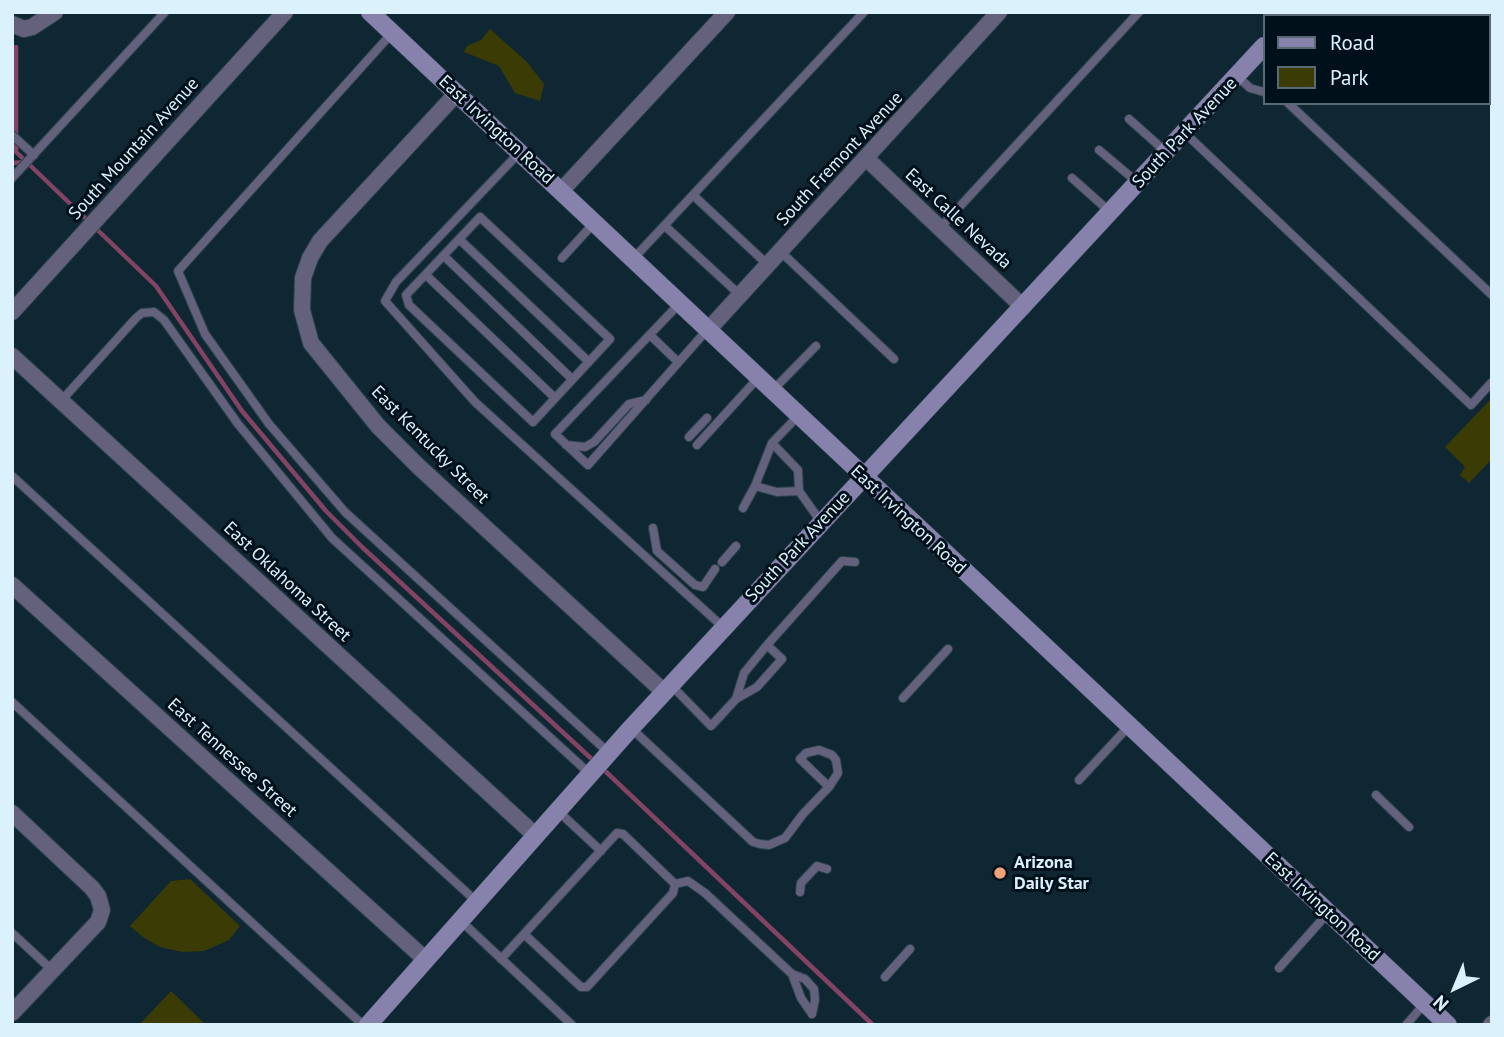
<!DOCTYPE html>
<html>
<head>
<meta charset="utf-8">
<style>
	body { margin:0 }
	#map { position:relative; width:1504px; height:1037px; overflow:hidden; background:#0f2732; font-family:"PT Sans",sans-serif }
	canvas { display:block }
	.frame { position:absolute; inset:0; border:14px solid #dbf1fc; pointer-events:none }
	.legend { position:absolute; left:1263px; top:14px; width:228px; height:91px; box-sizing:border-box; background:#00101a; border:2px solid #586a74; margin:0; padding:9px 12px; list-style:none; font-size:21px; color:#dbf1fc }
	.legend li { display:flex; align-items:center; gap:14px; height:35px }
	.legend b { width:35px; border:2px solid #586a74 }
	.north { position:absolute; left:1420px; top:953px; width:70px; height:70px; -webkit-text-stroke:5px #00101a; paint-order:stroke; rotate:223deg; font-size:19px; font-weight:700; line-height:28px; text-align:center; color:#dbf1fc }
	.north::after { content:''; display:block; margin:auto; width:24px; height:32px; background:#dbf1fc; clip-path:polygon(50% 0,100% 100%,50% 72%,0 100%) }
</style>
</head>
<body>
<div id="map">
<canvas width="1504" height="1037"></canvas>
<div class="frame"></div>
<ul class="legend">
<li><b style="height:9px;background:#8782ac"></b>Road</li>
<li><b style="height:19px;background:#3b3b05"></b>Park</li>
</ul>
<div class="north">N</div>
</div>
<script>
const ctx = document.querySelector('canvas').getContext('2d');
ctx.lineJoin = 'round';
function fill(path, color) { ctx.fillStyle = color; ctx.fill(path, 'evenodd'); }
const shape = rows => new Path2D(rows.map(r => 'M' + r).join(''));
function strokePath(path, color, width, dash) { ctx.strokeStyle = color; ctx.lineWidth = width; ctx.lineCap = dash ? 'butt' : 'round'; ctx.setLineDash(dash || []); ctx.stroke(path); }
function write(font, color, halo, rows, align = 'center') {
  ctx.font = font + ' "PT Sans",sans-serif'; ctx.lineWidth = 6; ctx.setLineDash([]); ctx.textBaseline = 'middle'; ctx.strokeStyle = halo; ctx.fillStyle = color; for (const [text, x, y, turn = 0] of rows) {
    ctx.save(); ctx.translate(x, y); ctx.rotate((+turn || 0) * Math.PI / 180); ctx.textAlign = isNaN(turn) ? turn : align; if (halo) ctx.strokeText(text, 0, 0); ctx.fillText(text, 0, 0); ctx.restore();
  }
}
const green = shape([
	[490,29,527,62,544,84,540,101,515,93,499,66,464,52,467,46,481,40],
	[1492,398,1492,459,1469,483,1460,475,1465,467,1445,447],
	[190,879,240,926,229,940,204,951,182,952,160,947,143,937,130,926,171,881],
	[171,991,206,1025,139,1025]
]);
const stream = shape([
	[1474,12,1474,16],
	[16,47,16,151],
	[1488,77,1492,93],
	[12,148,156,286,242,411,326,511,362,547,595,762],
	[12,163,25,162],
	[602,768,873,1025]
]);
const lane = shape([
	[1358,12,1362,16],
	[392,33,178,271,205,334,269,424,345,512,609,753],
	[1237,76,1250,88,1264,92],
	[1288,103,1492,295],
	[1129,119,1166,152],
	[1185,133,1471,405,1492,382],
	[12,135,34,155],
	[1099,150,1137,182],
	[520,152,396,282,385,301,475,402,723,627],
	[12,178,165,12],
	[1072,178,1109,211],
	[693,195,768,265],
	[480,217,610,339,533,422,409,305,406,295,480,217],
	[665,226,740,295],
	[940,228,1139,12],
	[459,239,589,362],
	[781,252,894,359],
	[444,256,572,379],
	[562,258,594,223],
	[633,259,864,12],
	[426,275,555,398],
	[680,303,555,434,588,465,707,330],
	[650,335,678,362],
	[772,391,816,346],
	[61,401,136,318,142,313,154,312,164,320,238,424,332,538,590,774],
	[798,416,772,443,798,470,799,491,821,522],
	[689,437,707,418],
	[566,445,585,447,594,442,629,404,646,400],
	[697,445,758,378],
	[12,476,477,902],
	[755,486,777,492,799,491],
	[743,508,755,486,772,443],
	[653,528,657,551,695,585,703,587,715,569],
	[722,562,736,546],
	[767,645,744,673,736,699,757,687,782,659,767,645,842,561,855,562],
	[671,685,711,726,736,699],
	[903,698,948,649],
	[12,702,363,1025],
	[631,728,753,842,760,844,769,845,785,838,803,814,829,787,838,773,836,760,832,755,819,750,806,753,800,759,829,787],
	[1079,780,1129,726],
	[1376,795,1409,827],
	[558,811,601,851],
	[675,884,688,881,705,893,792,974,801,998,812,1014],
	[800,892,801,883,817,866,827,869],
	[461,921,572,1025],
	[12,933,52,970],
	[501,959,617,833,623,834,675,884,673,893,587,987,581,987,524,934],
	[1279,968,1328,913],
	[792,974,805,979,814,989,815,1000,812,1014],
	[885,977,910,949],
	[1406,1025,1425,1003]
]);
const street = shape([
	[12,24,24,29,32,27,55,12],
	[457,93,320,241,310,258,303,278,302,310,311,343,378,426,418,466,664,692],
	[867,159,1023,307],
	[561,191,727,12],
	[12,312,285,12],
	[708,330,999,12],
	[12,356,536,836],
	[12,585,426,960],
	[12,813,92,888,98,896,102,910,98,922,12,1013],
	[1491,1025,1492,1024]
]);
const secondary = shape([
	[370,12,1448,1025],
	[1292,16,1295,12],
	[368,1025,631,728,1264,46]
]);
const markers = [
	[1000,873,7,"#f0a378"]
];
const streetNames = [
	["East Irvington Road",496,130,43],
	["South Park Avenue",1185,133,-47],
	["South Mountain Avenue",134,149,-48],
	["South Fremont Avenue",840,159,-47],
	["East Calle Nevada",958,219,43],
	["East Kentucky Street",430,445,45],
	["East Irvington Road",908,520,43],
	["South Park Avenue",798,547,-47],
	["East Oklahoma Street",287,582,43],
	["East Tennessee Street",232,758,42],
	["East Irvington Road",1322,907,43]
];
const poiNames = [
	["Arizona",1014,863],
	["Daily Star",1014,884]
];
fill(green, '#3b3b05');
strokePath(stream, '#824364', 4.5);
strokePath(lane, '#2c434e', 10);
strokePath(street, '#2c434e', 18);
strokePath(secondary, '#2c434e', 19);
strokePath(lane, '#63617b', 8);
strokePath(street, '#63617b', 16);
strokePath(secondary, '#8782ac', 18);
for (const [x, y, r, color] of markers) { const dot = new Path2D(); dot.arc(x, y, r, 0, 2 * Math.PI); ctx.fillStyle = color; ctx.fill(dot); strokePath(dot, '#00101a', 2.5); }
write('18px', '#dbf1fc', '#00101a', streetNames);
write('bold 18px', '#dbf1fc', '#00101a', poiNames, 'left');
</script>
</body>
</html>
